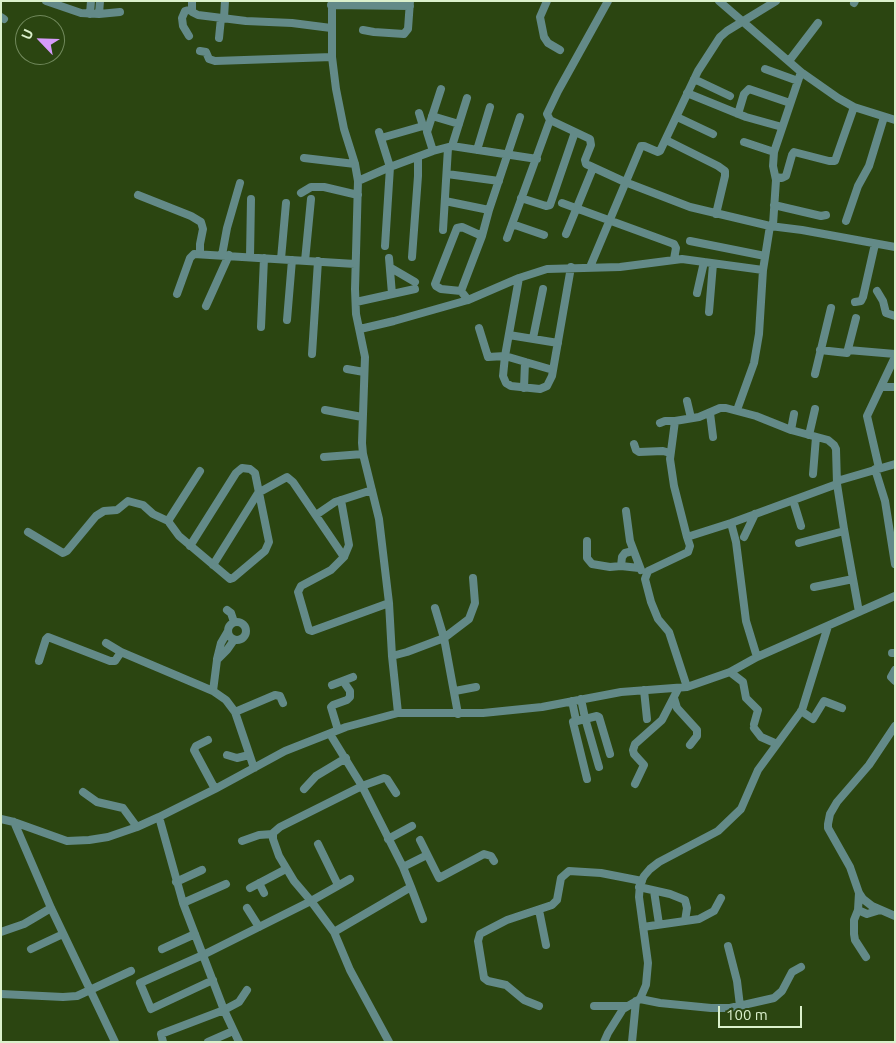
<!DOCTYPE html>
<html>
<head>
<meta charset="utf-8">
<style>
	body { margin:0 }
	#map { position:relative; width:896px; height:1043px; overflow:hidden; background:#2b4511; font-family:Ubuntu,sans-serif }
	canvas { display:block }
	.frame { position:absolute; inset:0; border:2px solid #dbf0cc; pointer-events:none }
	.north { position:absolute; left:15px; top:15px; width:50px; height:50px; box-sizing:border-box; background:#2b4511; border:1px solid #71895c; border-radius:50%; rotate:294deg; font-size:14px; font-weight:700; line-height:20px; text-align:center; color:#dbf0cc }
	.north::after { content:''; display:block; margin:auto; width:18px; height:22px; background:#d69bfa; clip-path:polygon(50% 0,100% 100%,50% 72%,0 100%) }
	.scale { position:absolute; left:718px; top:1006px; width:84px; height:22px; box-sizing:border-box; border:2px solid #dbf0cc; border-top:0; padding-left:6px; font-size:15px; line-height:18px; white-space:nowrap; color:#dbf0cc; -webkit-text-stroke:4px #2b4511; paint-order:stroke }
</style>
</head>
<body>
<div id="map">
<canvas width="896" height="1043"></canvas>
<div class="frame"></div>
<div class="north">U</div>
<div class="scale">100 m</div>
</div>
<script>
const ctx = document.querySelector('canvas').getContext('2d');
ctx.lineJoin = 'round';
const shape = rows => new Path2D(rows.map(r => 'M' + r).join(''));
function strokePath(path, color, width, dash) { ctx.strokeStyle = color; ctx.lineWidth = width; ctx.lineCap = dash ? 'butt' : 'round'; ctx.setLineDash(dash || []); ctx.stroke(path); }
const minor = shape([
	[46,1,81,13,99,14,120,12],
	[192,1,192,12,198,15,246,21,292,23,331,28],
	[332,1,332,57,336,89,344,129,355,164,358,181,355,289,356,314,365,357,362,443,363,454,379,519,389,603,392,656,398,713],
	[547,1,540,17,544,37,548,43,560,50],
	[719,1,801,72,838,98,854,107,895,120],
	[854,3,855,1],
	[331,5,410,6],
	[90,14,91,1],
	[99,14,100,1],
	[1,17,4,19],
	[224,18,225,1],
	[363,30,374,32,404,34,408,29,410,1],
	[189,36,183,26,182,18,185,11,192,9],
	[219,38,221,18],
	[200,51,206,52,209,59,215,61,332,57],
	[789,61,818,23],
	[765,69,798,81],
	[694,79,730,96],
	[687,93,746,117,782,127],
	[419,113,423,126,426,128],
	[738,114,744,94,749,89,790,103],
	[432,116,459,124],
	[677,117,713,134],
	[550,120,590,139,591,145,585,160,586,164,625,182,690,207,770,226,802,230,895,247],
	[379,132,390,167,385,246],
	[381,138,423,126],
	[666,140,718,166,725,171,725,176,716,214],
	[744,142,774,152],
	[452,146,467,98],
	[477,150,490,107],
	[433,151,427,132,441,89],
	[304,158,355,164],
	[447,174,499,181],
	[776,177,782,178,786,176,792,155,794,152,829,161,835,161,854,107],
	[358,181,390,167,433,151,452,146,537,159],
	[301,193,311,187,324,187,358,195],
	[138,195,191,216,201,222,203,229,200,244,200,254],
	[521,198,546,206,550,205,575,132],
	[445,201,489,210],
	[562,203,674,244,676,248,674,259],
	[774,205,821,216,826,215],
	[846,221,858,186,869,166,884,117],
	[512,224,544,235],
	[773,225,776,180,773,166,774,152,801,72],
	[443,230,448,148],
	[566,234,593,168],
	[507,238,550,120,547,114,558,91,608,1],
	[690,241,765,256],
	[222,255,227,228,240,183],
	[250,257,251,199],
	[412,257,418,176,418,157],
	[389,258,392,294],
	[281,259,286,203],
	[305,261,311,199],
	[590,267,641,146,644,146,658,152,660,151,698,71,720,37,727,31,776,1],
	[391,268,415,282],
	[519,278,505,356,503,376,506,383,511,386,540,389,547,386,552,376,571,267],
	[461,291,441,289,436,286,435,284,457,228,462,227,482,236],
	[877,291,883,301,886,313,895,316],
	[697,293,704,262],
	[177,294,190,258,194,254,355,264],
	[468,300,461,291,482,236,489,210,520,117],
	[356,302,415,289],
	[855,302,861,301,863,297,875,244],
	[206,306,229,255],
	[709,312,713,264],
	[287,320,292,260],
	[261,327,264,258],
	[479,328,488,357,505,356,553,370],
	[360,329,394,321,468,300,519,278,547,269,620,267,682,259,763,270],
	[509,335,558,343],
	[533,338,543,289],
	[820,350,847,353,856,318],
	[848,350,895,354],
	[312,354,318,261],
	[347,369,364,372],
	[815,374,831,308],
	[881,387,895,387],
	[524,388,525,362],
	[687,401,691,418],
	[325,410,362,417],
	[737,410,754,363,759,334,763,270,770,226],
	[710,413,713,437],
	[660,423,665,421,675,421],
	[791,430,794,414],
	[809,435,815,409],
	[634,444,636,450,639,452,663,451,670,453],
	[324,457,363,454],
	[879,468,867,416,895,357],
	[875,469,885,501,895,564],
	[813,474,816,437],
	[837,481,895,464],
	[793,500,801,526],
	[626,511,630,541,641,570],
	[316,515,335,502,372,490],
	[731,523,736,542,746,621,757,657],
	[28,532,63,553,67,551,96,516,104,511,117,510,128,501,143,505,153,514,168,521],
	[687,537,674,486,670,459,675,421,699,417,720,408,726,408,756,416,791,430,828,440,834,445,836,449,837,484,844,529,859,612],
	[744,537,755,514],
	[587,541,587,558,592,564,610,567,621,566,639,568],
	[799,543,844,531],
	[190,546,236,473,242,468,250,469,255,473,269,542,265,551,233,578,230,579,179,536,168,521,200,471],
	[344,557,331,570,301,586,298,592,309,630,312,631,389,603],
	[213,565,258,493,287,477,293,482,344,557,349,545,341,500],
	[621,566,622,557,625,553,633,551],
	[814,587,853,579],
	[435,608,444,638,458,714],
	[227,610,231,613,234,622],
	'228 631a9 9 0 1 1 18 0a9 9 0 1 1-18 0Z',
	[106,643,121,652,213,691,226,700,235,712,254,768],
	[892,653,895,653],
	[392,656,407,652,444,638,469,619,475,603,473,578],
	[217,659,221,643,228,631],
	[39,661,46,639,48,637,110,661,115,661,121,652],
	[895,670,891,677,895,681],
	[730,672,743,682,746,698,758,710,754,724],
	[332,685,353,677],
	[687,687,669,632,658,619,651,602,645,579,648,571,688,552,690,546,687,537,731,523,837,484],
	[644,690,647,719],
	[213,691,217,660,227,650,234,640],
	[455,691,476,687],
	[674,698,677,708,697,730,697,736,690,745],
	[581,699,585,718,599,767],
	[572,701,576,720],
	[801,711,813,719,824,701,842,708],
	[235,712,275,695,280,696,283,703],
	[895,726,869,765,837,802,830,814,828,824,828,828,850,867,859,893,863,899,872,906,895,916],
	[754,728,761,737,777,744],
	[338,730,331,707,333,705,347,700,350,697,350,691,343,681],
	[330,734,362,786,403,867,411,887,334,932,350,970,389,1042],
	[208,740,196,746,194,750,215,789],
	[227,755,237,758,249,755],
	[587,779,573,722,597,716,599,717,610,754],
	[635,784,644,765,634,754,633,750,635,744,662,720,678,689],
	[304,789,316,776,346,758],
	[83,792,97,802,123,808,137,827],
	[159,817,183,903,224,1010,239,1042],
	[1,819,14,822,67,841,89,840,108,837,137,827,159,817,215,789,285,751,346,727,398,713,483,713,542,707,621,692,687,687,730,672,757,657,895,596],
	[14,822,51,908,115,1042],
	[388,839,412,826],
	[420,840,439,878,484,854,491,856,494,861],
	[242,841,259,835,273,834],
	[318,844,338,885],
	[403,867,427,855],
	[350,879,311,901,294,881,279,856,273,839,273,833,280,827,362,786,384,778,387,779,396,793],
	[176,882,202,870],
	[259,883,264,893],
	[411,887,423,919],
	[639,887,670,894,685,900,687,908,685,921],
	[250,888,286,869],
	[654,891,659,924],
	[859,893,858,910,854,920,854,934,855,940,866,957],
	[183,903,226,884],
	[247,908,259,927],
	[539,910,546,945],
	[858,910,867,914,880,910],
	[643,927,699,919,714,911,721,898],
	[1,932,24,924,51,908],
	[728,946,737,981,740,1006],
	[31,949,63,934],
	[162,949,195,934],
	[213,980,151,1009,140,983,203,955,311,901,334,932],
	[1,994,63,997,77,996,131,971],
	[640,999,660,1003,711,1008,730,1008,774,998,782,991,792,972,801,967],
	[539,1006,524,1000,506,985,488,981,484,978,478,941,480,934,507,920,552,905,557,900,561,878,569,871,601,873,642,881],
	[594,1006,627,1006],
	[163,1042,161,1034,224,1010,239,1002,247,990],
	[208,1042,233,1031],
	[604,1042,608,1033,623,1009,640,999,646,985,648,963,639,897,640,884,644,876,650,869,659,862,718,831,741,809,758,770,802,710,828,626],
	[632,1042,636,1001]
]);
strokePath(minor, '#638a88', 8);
</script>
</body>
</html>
